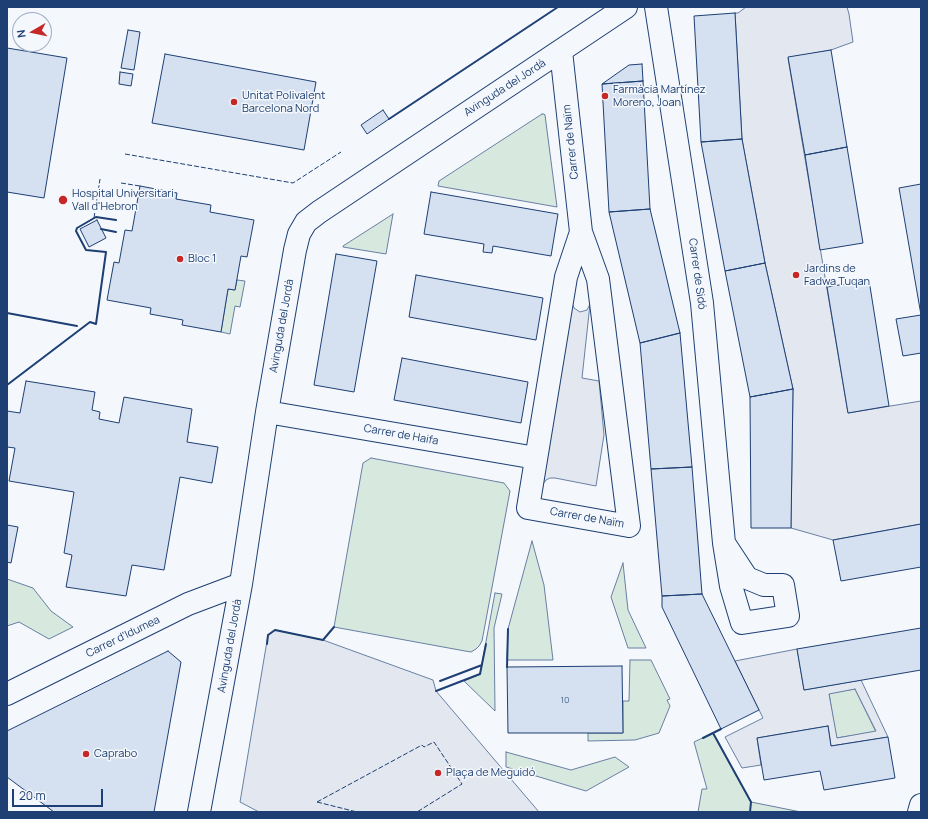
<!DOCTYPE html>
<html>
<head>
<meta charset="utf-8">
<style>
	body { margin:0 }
	#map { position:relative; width:928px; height:819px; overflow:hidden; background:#f4f7fb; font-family:Manrope,sans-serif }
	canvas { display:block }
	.frame { position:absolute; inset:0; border:8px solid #1d3f73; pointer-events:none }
	.north { position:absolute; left:12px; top:12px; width:40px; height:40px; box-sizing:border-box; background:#f4f7fb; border:1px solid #9eadc5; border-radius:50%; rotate:261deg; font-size:11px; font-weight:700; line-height:16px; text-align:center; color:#1d3f73 }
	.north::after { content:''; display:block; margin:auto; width:14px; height:18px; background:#c62828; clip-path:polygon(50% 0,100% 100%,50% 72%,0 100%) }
	.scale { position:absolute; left:12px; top:789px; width:91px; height:18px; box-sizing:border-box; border:2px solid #1d3f73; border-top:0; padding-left:5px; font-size:12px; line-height:14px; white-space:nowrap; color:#1d3f73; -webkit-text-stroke:3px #f4f7fb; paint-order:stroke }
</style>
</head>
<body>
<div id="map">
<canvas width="928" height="819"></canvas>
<div class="frame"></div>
<div class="north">N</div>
<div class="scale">20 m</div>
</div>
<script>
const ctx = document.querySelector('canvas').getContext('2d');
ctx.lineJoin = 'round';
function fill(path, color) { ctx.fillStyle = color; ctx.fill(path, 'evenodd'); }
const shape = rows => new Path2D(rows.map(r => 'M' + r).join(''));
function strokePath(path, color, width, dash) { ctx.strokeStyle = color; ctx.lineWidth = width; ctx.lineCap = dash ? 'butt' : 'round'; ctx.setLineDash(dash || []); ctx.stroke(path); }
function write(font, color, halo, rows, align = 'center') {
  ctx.font = font + ' Manrope,sans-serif'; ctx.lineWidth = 3; ctx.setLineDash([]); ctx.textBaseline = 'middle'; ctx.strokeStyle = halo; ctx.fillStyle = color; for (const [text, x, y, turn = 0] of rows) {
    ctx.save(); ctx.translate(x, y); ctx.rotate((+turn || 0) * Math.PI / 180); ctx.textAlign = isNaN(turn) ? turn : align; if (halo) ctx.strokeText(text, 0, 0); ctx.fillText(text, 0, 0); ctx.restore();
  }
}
const green = shape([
	[542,114,544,114,545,115,557,207,438,186,439,181,542,114],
	[393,214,386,254,343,247,343,246,393,214],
	[237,280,245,281,240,307,235,306,230,334,221,332,228,289,235,290,237,280],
	[371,458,504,483,510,491,482,641,479,646,476,649,471,652,465,651,334,627,363,463,371,458],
	[532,541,544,585,553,660,507,660,508,629,532,541],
	[623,563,628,610,646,648,628,648,611,597,623,563],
	[7,579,33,588,51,611,73,627,49,639,19,622,7,626,7,579],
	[495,593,502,594,494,628,495,711,464,681,480,674,495,593],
	[630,660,651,660,670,699,667,700,670,706,659,733,635,740,588,741,588,733,623,733,623,701,629,701,630,660],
	[855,689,876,732,836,738,829,693,855,689],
	[713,733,751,802,801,812,698,812,702,789,707,789,694,742,713,733],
	[506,752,571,770,615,757,629,767,586,791,506,767,506,752]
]);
const parking = shape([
	[746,7,847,7,849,14,853,42,831,50,788,58,848,413,921,401,921,524,833,540,791,528,793,389,765,263,742,139,735,13,738,13,746,7],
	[572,303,574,308,580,312,587,310,590,304,582,378,599,381,604,435,596,486,555,478,550,478,546,480,543,484,572,303],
	[275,630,323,640,433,680,436,691,539,812,259,812,240,802,268,635,275,630],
	[797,649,804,690,861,680,888,737,831,746,828,726,757,738,761,765,742,768,725,737,763,718,735,661,797,649],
	[855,689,876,731,837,738,829,694,855,689]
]);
const building = shape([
	[735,13,742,139,701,142,694,16,735,13],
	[128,30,140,32,134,70,121,68,128,30],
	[7,48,67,58,44,198,7,192,7,48],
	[831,50,847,147,805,155,788,57,831,50],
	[165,54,316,82,304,150,152,123,165,54],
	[642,64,643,81,602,84,629,65,642,64],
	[120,72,133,74,131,86,119,84,120,72],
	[643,81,650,209,609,212,602,84,643,81],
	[383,110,389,119,367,134,361,125,383,110],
	[742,139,765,263,725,271,701,142,742,139],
	[847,147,863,243,820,250,805,155,847,147],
	[921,184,921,315,899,188,921,184],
	[140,186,177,193,176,199,211,205,210,212,254,220,247,257,241,256,235,290,228,289,221,332,182,325,183,320,150,314,151,308,107,300,114,262,119,263,125,230,132,231,140,186],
	[431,192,558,214,551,256,493,246,492,253,483,252,484,244,424,234,431,192],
	[650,209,680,333,640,343,609,212,650,209],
	[97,220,106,238,89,247,80,229,97,220],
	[336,254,377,261,354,392,314,385,336,254],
	[765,263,793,389,750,397,725,271,765,263],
	[416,275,543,298,536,340,409,317,416,275],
	[869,280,889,406,848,413,827,287,869,280],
	[921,315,921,353,903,356,896,319,921,315],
	[680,333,692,467,651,469,640,343,680,333],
	[402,358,528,382,521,423,394,400,402,358],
	[26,381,95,392,92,410,100,412,99,419,119,423,124,397,192,409,187,442,218,447,212,483,180,477,164,570,132,565,126,596,66,587,72,555,64,553,74,492,9,481,15,448,7,447,7,411,20,413,26,381],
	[793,389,791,528,751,528,750,397,793,389],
	[692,467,702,594,662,596,651,469,692,467],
	[921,524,921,567,841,581,833,540,921,524],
	[7,525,18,527,11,563,7,562,7,525],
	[702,594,759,710,721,729,662,607,662,596,702,594],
	[921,628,921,670,804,690,797,649,921,628],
	[168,651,181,662,154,812,54,812,7,777,7,731,168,651],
	[622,666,623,733,508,733,507,667,622,666],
	[828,726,831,746,888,737,895,778,824,790,820,771,764,780,757,738,828,726]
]);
const minor = shape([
	[656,7,702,303,724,543,731,586,742,623,788,616,783,585,764,585,747,578,724,543],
	[561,51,581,232,598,279,629,526,528,508,566,277,581,232],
	[267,412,536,458],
	[7,694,188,604,241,584],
	[199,812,241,584,267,412,295,250,299,234,306,222,319,212,626,7],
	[919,812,921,805]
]);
const fence = shape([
	[125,154,293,183,341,152],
	[121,183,140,186],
	[94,218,100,179],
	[317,802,422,745,424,747,434,742,462,784,417,812],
	[317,802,357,812]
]);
const wall = shape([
	[389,119,558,7],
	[101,229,116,232],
	[7,313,77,326],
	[7,385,90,322,96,324,106,252,86,250,76,231,77,228,96,217,116,220],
	[267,644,268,635,275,630,323,640,334,627],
	[507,667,508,629],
	[440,681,482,665],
	[436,691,480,674,486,644],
	[713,733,751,802,750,812],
	[703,738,721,729]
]);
const markers = [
	[605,96,4,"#c62828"],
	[234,102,4,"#c62828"],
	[63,200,5,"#c62828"],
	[180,259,4,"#c62828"],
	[796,275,4,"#c62828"],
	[86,754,4,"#c62828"],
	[438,773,4,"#c62828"]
];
const numberNames = [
	["10",565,700]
];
const streetNames = [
	["Avinguda del Jordà",505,88,-33],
	["Carrer de Naïm",571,142,-96],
	["Carrer de Sidó",697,274,82],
	["Avinguda del Jordà",282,326,-80],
	["Carrer de Haifa",401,435,10],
	["Carrer de Naïm",587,518,10],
	["Carrer d'Idumea",123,637,-26],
	["Avinguda del Jordà",230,646,-80]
];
const poiNames = [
	["Farmàcia Martínez",613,90],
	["Moreno, Joan",613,103],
	["Unitat Polivalent",242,96],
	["Barcelona Nord",242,109],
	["Hospital Universitari",72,194],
	["Vall d'Hebron",72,207],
	["Bloc 1",188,259],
	["Jardins de",804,269],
	["Fadwa Tuqan",804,282],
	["Caprabo",94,754],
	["Plaça de Meguidó",446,773]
];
fill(green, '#d7e8df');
strokePath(green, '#687fa3', 1);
fill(parking, '#e3e8f0');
strokePath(parking, '#687fa3', 1);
fill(building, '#d5e0f0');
strokePath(building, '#1d3f73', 1);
strokePath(minor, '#1d3f73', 24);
strokePath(minor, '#f4f7fb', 22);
strokePath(fence, '#1d3f73', 1, [5, 2]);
strokePath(wall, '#1d3f73', 2);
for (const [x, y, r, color] of markers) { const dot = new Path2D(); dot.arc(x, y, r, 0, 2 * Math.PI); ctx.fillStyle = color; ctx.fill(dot); strokePath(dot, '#f4f7fb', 1.5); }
write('9px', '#4b6792', null, numberNames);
write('11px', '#1d3f73', '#f4f7fb', streetNames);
write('11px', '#1d3f73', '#f4f7fb', poiNames, 'left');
</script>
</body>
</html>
